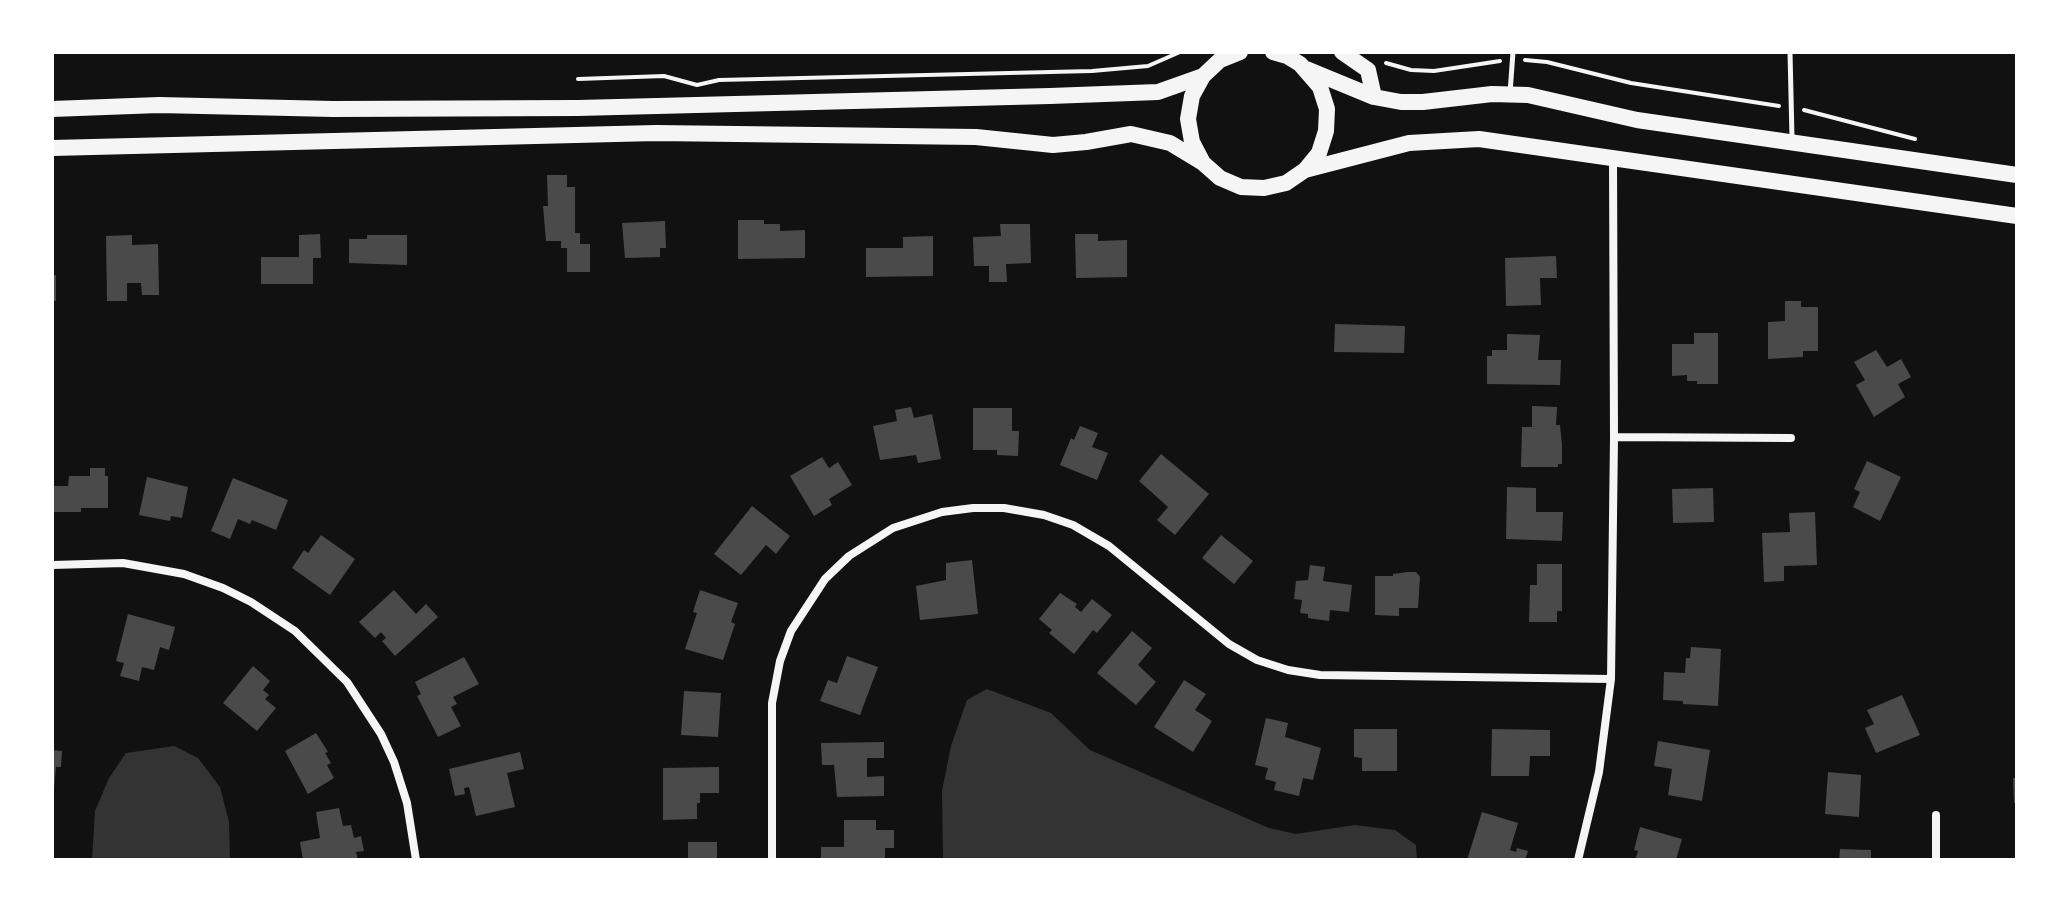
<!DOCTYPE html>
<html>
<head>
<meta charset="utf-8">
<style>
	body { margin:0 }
	#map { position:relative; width:2069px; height:912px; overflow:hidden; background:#111; font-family:"Libre Baskerville",serif }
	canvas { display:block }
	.frame { position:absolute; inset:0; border:54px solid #fff; pointer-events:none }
</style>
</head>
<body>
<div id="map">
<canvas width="2069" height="912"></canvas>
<div class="frame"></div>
</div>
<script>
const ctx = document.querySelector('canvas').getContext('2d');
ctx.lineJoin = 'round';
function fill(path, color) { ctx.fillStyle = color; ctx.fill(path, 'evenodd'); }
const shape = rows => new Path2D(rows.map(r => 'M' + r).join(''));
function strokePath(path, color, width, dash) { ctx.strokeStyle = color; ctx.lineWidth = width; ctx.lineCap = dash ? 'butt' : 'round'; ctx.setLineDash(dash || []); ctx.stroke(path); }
const water = shape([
	[987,689,1051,713,1090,750,1269,828,1296,834,1355,825,1395,830,1416,845,1417,860,943,860,942,791,951,746,967,700],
	[174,746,198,758,220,787,229,822,230,860,92,860,95,811,109,778,126,753]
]);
const building = shape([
	[547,175,567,175,567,187,575,187,575,233,580,233,580,244,590,244,590,272,567,272,567,248,561,248,561,241,546,241,543,206,548,206],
	[738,220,764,220,764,224,780,224,780,231,805,230,805,258,738,259],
	[665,221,666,248,660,248,660,257,625,258,622,223],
	[1000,224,1030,224,1031,263,1006,264,1007,282,989,282,989,266,974,266,973,237,1001,236],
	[320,234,321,258,313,258,313,284,261,284,261,257,299,257,299,235],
	[1075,234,1098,234,1098,241,1127,240,1127,277,1076,278],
	[132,235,132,245,158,244,159,295,142,295,141,283,127,283,127,301,107,301,106,236],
	[367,235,407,235,407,265,349,263,349,239,367,239],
	[933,236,933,276,866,277,866,248,903,248,903,237],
	[1556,256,1557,278,1540,278,1541,305,1506,306,1505,258],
	[52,275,56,275,56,301,52,301],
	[1785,301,1801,301,1801,307,1818,307,1818,351,1803,351,1803,357,1768,359,1768,322,1785,321],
	[1335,324,1405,326,1404,353,1334,352],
	[1694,333,1718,333,1718,384,1697,384,1697,381,1687,381,1687,375,1672,376,1672,344,1694,344],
	[1507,334,1540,335,1538,360,1561,360,1560,385,1487,384,1487,356,1492,356,1492,350,1507,350],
	[1876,350,1887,367,1901,359,1911,377,1898,384,1905,397,1874,417,1856,385,1865,380,1854,362],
	[1532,406,1557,407,1556,425,1560,425,1562,445,1562,464,1558,464,1558,467,1521,467,1522,427,1532,427],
	[911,407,914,418,932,414,941,459,918,463,916,455,880,460,873,426,897,421,895,410],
	[973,408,1012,408,1012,431,1019,431,1018,456,997,455,997,450,973,450],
	[1080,426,1098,433,1092,447,1108,453,1097,480,1060,465,1071,438,1074,440],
	[1161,454,1209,494,1175,535,1157,520,1168,507,1139,481],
	[822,457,829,468,838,462,852,485,829,499,832,505,814,516,790,476],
	[1867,461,1901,477,1880,521,1853,507,1860,492,1854,489],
	[90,468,105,468,105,476,108,476,108,508,81,508,81,512,52,512,52,486,68,486,69,476,90,476],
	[147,477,188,487,182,518,171,516,170,521,139,515],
	[233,478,288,500,276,530,252,520,250,524,238,519,230,539,211,531],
	[1507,487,1536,488,1536,512,1563,512,1562,541,1506,539],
	[1713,488,1714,522,1673,523,1672,489],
	[752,506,790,536,776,554,766,545,741,575,714,554],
	[1815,512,1817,565,1784,566,1784,581,1764,582,1762,533,1790,532,1789,513],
	[321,535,355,559,330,595,292,568,304,550,308,553],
	[1221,535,1253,561,1234,584,1202,558],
	[972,560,978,614,920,620,916,586,946,580,946,563],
	[1537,564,1562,564,1562,611,1557,611,1557,622,1529,622,1530,585,1537,585],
	[1310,565,1325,567,1323,581,1352,585,1349,612,1330,610,1329,621,1308,618,1308,614,1300,613,1302,600,1294,599,1296,581,1308,580],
	[1408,572,1416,572,1420,577,1418,608,1399,608,1399,616,1375,615,1375,576,1393,576,1393,574],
	[394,590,416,614,426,604,438,617,395,656,382,641,386,638,381,632,375,638,359,622],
	[700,590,738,603,731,622,735,624,723,660,685,649,697,613,693,612],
	[1060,593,1077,604,1075,607,1081,612,1092,599,1112,615,1097,633,1093,630,1074,654,1049,633,1052,630,1039,619],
	[128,614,175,627,169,650,160,647,154,670,142,667,139,681,120,676,124,663,116,661],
	[1132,631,1152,648,1138,665,1156,682,1136,705,1097,673],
	[1691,647,1721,649,1718,706,1683,704,1683,701,1663,700,1664,672,1685,673,1686,658,1690,658],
	[847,656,878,667,860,715,820,701,828,680,837,683],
	[464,657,479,684,453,697,457,704,451,707,461,726,438,737,417,696,421,694,415,682],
	[253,666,270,681,263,690,269,695,265,699,276,708,257,731,223,703],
	[1184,680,1206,694,1195,710,1212,721,1193,752,1154,727],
	[684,691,721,693,718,737,681,735],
	[1902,695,1920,735,1876,753,1865,728,1874,724,1867,710],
	[1266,718,1288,723,1285,737,1321,748,1313,780,1303,778,1299,796,1274,790,1276,782,1265,779,1268,768,1255,765],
	[1354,729,1397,729,1397,771,1362,771,1362,758,1354,757],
	[1492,729,1550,730,1550,756,1530,756,1529,776,1491,776],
	[316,733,328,752,325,753,331,763,327,765,334,778,308,794,285,751],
	[1658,741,1710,750,1702,801,1668,795,1672,769,1654,766],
	[884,742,884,758,867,758,867,777,884,776,884,796,837,797,834,765,822,765,821,743],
	[52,750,62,751,61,767,56,767,54,789,52,789],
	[520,752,524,769,507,773,515,807,476,816,469,787,464,788,465,794,455,796,449,769],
	[719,767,719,793,700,793,700,803,697,803,697,819,663,820,663,768],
	[1828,772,1861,775,1859,817,1825,814],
	[2013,778,2017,778,2017,803,2014,803],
	[339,808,343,826,351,825,354,838,361,836,364,851,356,852,358,860,303,860,300,842,320,838,316,812],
	[1482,812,1518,823,1510,850,1516,852,1517,848,1528,851,1525,860,1467,860],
	[844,820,876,820,876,830,894,830,894,848,885,848,885,860,821,860,821,847,844,847],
	[1640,827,1682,839,1676,860,1635,860,1638,851,1634,850],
	[688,842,717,842,717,860,688,860],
	[1840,849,1871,850,1871,860,1839,860]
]);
const path = shape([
	[1525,60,1547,62,1631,83,1779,106],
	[1386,63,1411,70,1434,71,1500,61],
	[578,79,664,76,697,85,719,80,1092,71,1148,66,1180,52],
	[1804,110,1915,139]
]);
const service = shape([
	[1790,52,1792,138],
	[1510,93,1513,52]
]);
const minor = shape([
	[1614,437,1791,438],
	[52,565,123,563,184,574,223,588,251,602,295,631,347,682,381,734,394,762,407,803,416,860],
	[772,860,772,703,780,661,791,631,825,579,849,556,893,528,942,512,973,508,1004,508,1044,515,1073,525,1109,546,1229,644,1257,660,1288,670,1320,675,1611,679],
	[1578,860,1599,772,1611,679,1614,437,1613,159],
	[1936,860,1936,815]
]);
const primary = shape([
	[1240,52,1220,60,1203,76,1192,96,1188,119,1192,142,1203,163,1220,178,1241,187,1264,188,1286,183,1305,170,1319,153,1326,131,1327,109,1320,87,1300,64,1287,56,1273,52],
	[1342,52,1368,70,1374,97],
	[1306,69,1374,97,1401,102,1423,102,1492,94,1528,95,1637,120,2017,175],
	[52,109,159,105,333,109,578,108,1050,96,1158,92,1203,76],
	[52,148,656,133,976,137,1053,145,1086,142,1131,134,1170,143,1203,163],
	[1305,170,1409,143,1479,139,2017,216]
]);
fill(water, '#333');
fill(building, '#4a4a4a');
strokePath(path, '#f5f5f5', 4);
strokePath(service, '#f5f5f5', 5);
strokePath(minor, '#f5f5f5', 8);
strokePath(primary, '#f5f5f5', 16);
</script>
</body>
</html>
